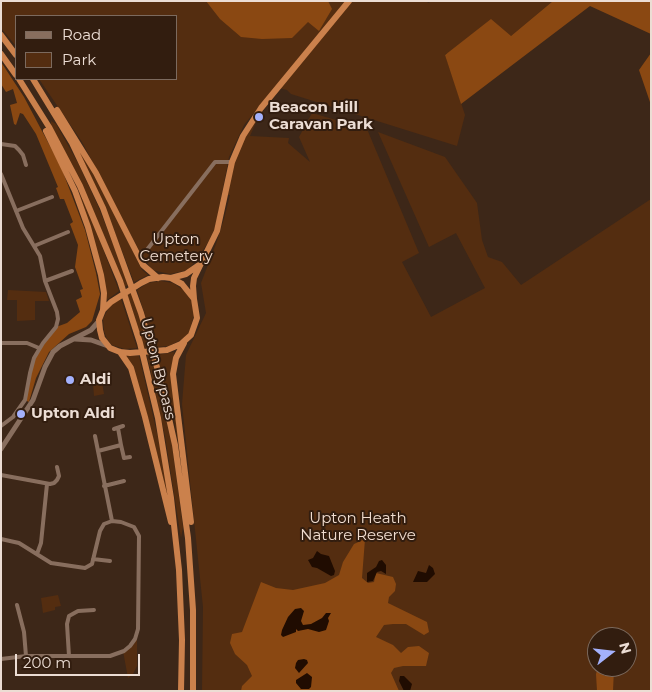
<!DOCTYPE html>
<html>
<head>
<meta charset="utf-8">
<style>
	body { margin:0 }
	#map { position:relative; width:652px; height:692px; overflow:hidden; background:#3d2718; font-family:Montserrat,sans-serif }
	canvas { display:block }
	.frame { position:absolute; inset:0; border:2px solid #ecddd4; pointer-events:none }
	.legend { position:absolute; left:15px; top:15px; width:162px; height:65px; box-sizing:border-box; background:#321d0f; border:1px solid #7c6a5e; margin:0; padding:6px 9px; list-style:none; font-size:15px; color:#ecddd4 }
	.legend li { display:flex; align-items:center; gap:10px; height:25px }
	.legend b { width:25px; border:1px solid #7c6a5e }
	.north { position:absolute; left:587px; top:627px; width:50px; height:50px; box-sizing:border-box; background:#321d0f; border:1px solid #7c6a5e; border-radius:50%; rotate:74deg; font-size:14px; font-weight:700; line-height:20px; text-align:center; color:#ecddd4 }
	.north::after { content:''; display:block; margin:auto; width:18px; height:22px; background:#a4b1fc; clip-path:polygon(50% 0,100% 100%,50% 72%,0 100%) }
	.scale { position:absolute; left:15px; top:654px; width:125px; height:22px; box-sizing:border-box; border:2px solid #ecddd4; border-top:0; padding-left:6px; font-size:15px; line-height:18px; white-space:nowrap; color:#ecddd4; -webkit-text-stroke:4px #321d0f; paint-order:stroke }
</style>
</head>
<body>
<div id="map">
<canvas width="652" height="692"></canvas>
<div class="frame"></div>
<ul class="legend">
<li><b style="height:6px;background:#886e5e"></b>Road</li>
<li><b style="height:14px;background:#542d10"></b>Park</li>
</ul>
<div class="north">N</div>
<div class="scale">200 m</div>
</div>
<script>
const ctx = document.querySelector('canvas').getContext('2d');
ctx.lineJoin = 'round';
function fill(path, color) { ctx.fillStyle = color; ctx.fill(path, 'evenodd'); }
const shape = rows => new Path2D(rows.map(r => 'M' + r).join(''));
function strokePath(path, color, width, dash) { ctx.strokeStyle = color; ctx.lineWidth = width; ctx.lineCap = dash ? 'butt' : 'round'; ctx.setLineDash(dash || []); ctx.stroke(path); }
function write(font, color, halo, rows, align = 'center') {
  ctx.font = font + ' Montserrat,sans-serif'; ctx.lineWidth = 4; ctx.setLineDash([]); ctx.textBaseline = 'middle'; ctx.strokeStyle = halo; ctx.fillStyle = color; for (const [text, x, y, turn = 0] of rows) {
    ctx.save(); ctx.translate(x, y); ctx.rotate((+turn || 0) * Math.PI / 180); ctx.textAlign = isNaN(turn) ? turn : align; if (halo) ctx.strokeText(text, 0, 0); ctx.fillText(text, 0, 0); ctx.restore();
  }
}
const green = shape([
	[1,1,427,1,428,3,432,1,553,1,511,36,445,54,465,115,457,146,291,94,287,90,275,87,244,125,229,157,215,228,209,241,197,259,188,270,170,274,152,270,140,252,82,142,39,79,176,79,176,16,16,16,16,46,1,28],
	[312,113,367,129,419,253,402,262,431,317,485,288,456,233,429,247,378,132,445,157,477,203,482,240,488,257,502,262,521,285,651,199,651,691,202,691,203,607,182,404,186,355,206,313,201,283,216,244,224,219,230,195,226,195,233,164,249,128,257,120,250,136,289,138,288,143,310,162,299,137],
	[597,637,627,637,627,667,597,667],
	[51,121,56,124,78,163,98,206,129,284,125,287,86,193,51,126],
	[78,146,112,209,142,270,148,275,134,282,112,225,77,147],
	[80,194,98,236,119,291,107,300,78,195],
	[161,281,173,283,186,292,192,302,194,315,189,333,181,340,169,346,155,347,137,290,148,283],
	[8,290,46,292,49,301,35,301,35,320,17,321,17,300,7,300],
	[132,293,149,347,144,348,127,295],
	[121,299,137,348,125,349,112,345,107,339,104,331,103,319,107,311,112,304],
	[174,352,171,373,180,453,174,420,157,355],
	[147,355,151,355,172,445,183,527,181,538,165,436],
	[126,356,139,356,160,446,169,495,167,495,148,417],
	[102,382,104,394,94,396,93,383],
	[58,595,61,606,55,607,55,610,43,613,41,598],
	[137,631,137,666,133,674,128,678,123,651,130,646]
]);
const forest = shape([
	[206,1,328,1,332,9,319,31,308,22,292,38,262,39,241,37,220,19],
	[553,1,651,1,651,34,590,6,461,104,445,55,491,19,511,36],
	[651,53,651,105,639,70],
	[1,62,24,97,61,167,85,230,96,273,100,294,92,321,86,327,69,334,49,352,36,378,29,402,25,400,34,358,56,327,67,323,80,312,76,300,82,297,80,290,83,289,75,267,78,245,70,224,73,222,64,199,60,199,56,188,58,187,36,134,23,114,20,113,16,125,14,124,10,105,17,103,13,89,6,92,1,84],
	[365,539,362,578,368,583,374,582,376,573,393,577,396,584,395,591,389,597,388,603,427,622,429,632,424,635,406,624,393,624,384,625,376,637,393,645,401,653,408,647,419,646,429,653,426,666,403,666,394,668,391,673,399,691,241,691,242,686,252,676,247,665,235,654,230,643,232,634,242,632,261,582,276,588,293,590,325,583,339,575,343,562,354,544],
	[598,667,611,667,614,669,613,691,597,691,596,674]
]);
const water = shape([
	[317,551,321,554,329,556,335,571,334,575,331,576,317,568,312,567,308,560,313,558],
	[382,560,386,565,386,574,381,571,377,572,373,581,367,582,367,573,376,567,379,561],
	[429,565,433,568,435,574,427,582,413,582,418,571,426,573],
	[301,608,304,611,301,621,303,625,311,624,322,618,326,613,331,613,328,618,329,621,326,630,319,632,308,629,298,631,296,629,296,632,283,637,281,635,282,630,288,617,295,609],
	[304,659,307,660,308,663,299,673,295,668,296,663,298,660],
	[307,673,312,677,311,687,309,689,301,689,296,683,296,680],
	[400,676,404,676,412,684,410,691,404,691,399,681]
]);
const minor = shape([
	[1,144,15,146,19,150,23,155,26,165],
	[1,174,23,228,40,256,45,281,57,312,58,319,56,327,43,343,34,358,30,373,25,400,13,417,1,426],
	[16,211,52,197],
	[34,246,68,232],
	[146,251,215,162,232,162],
	[45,281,72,271],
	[1,343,27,343,39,348],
	[114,429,123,426],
	[95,436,112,521],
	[121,445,124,458,130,457],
	[98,451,121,445,118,428],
	[1,475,50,484,54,483,57,480,59,476,57,467],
	[104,486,124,481],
	[1,539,19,543,51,563,85,568,92,564,100,531,104,524,112,521,121,522,134,527,139,536,138,629,135,639,130,646,124,651,110,656,26,656,1,659],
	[37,554,41,543,47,484],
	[93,559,110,561],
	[17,605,24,632,26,656],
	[69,656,67,624,69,616,78,611,94,610]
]);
const secondary = shape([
	[75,339,91,340,108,346],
	[1,449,33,400,45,367,53,352,60,346,91,330,99,321]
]);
const trunk = shape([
	[1,35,16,55],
	[1,54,16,75],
	[19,79,49,127,80,186,120,281,140,343,158,418,171,498,179,570,182,640,181,691],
	[33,79,72,143,103,208,141,313,159,374,175,445,188,538,193,610,193,691],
	[57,110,96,173,143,265,158,278],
	[46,131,75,191,88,227,101,275,104,293,103,310],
	[163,277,171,278,182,284,194,299,197,318,191,335,181,344,167,350,130,353,120,352,110,348,102,338,100,330,99,320,103,310,111,302,141,283,149,279,163,277],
	[171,278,186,274,199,265],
	[194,299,193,286,194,278,217,231,232,162,243,136,261,108,349,1],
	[184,343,176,358,173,374,191,522],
	[120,352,131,368,145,417,171,522]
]);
const markers = [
	[259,117,5,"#a4b1fc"],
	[70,380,5,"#a4b1fc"],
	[21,414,5,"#a4b1fc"]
];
const poiNames = [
	["Beacon Hill",269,108],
	["Caravan Park",269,125],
	["Aldi",80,380],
	["Upton Aldi",31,414]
];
const parkNames = [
	["Upton",176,240],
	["Cemetery",176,257],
	["Upton Heath",358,519],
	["Nature Reserve",358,536]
];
const streetNames = [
	["Upton Bypass",158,369,76]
];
fill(green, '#542d10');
fill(forest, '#8a4812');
fill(water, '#200c01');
strokePath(minor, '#886e5e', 4);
strokePath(secondary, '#886e5e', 5);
strokePath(trunk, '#cb814c', 6);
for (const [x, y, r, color] of markers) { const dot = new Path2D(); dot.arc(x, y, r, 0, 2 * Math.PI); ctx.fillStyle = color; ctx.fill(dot); strokePath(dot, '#321d0f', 2); }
write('bold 15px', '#ecddd4', '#321d0f', poiNames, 'left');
write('15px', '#f1ddd0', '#321d0f', parkNames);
write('15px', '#ecddd4', '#321d0f', streetNames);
</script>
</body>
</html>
